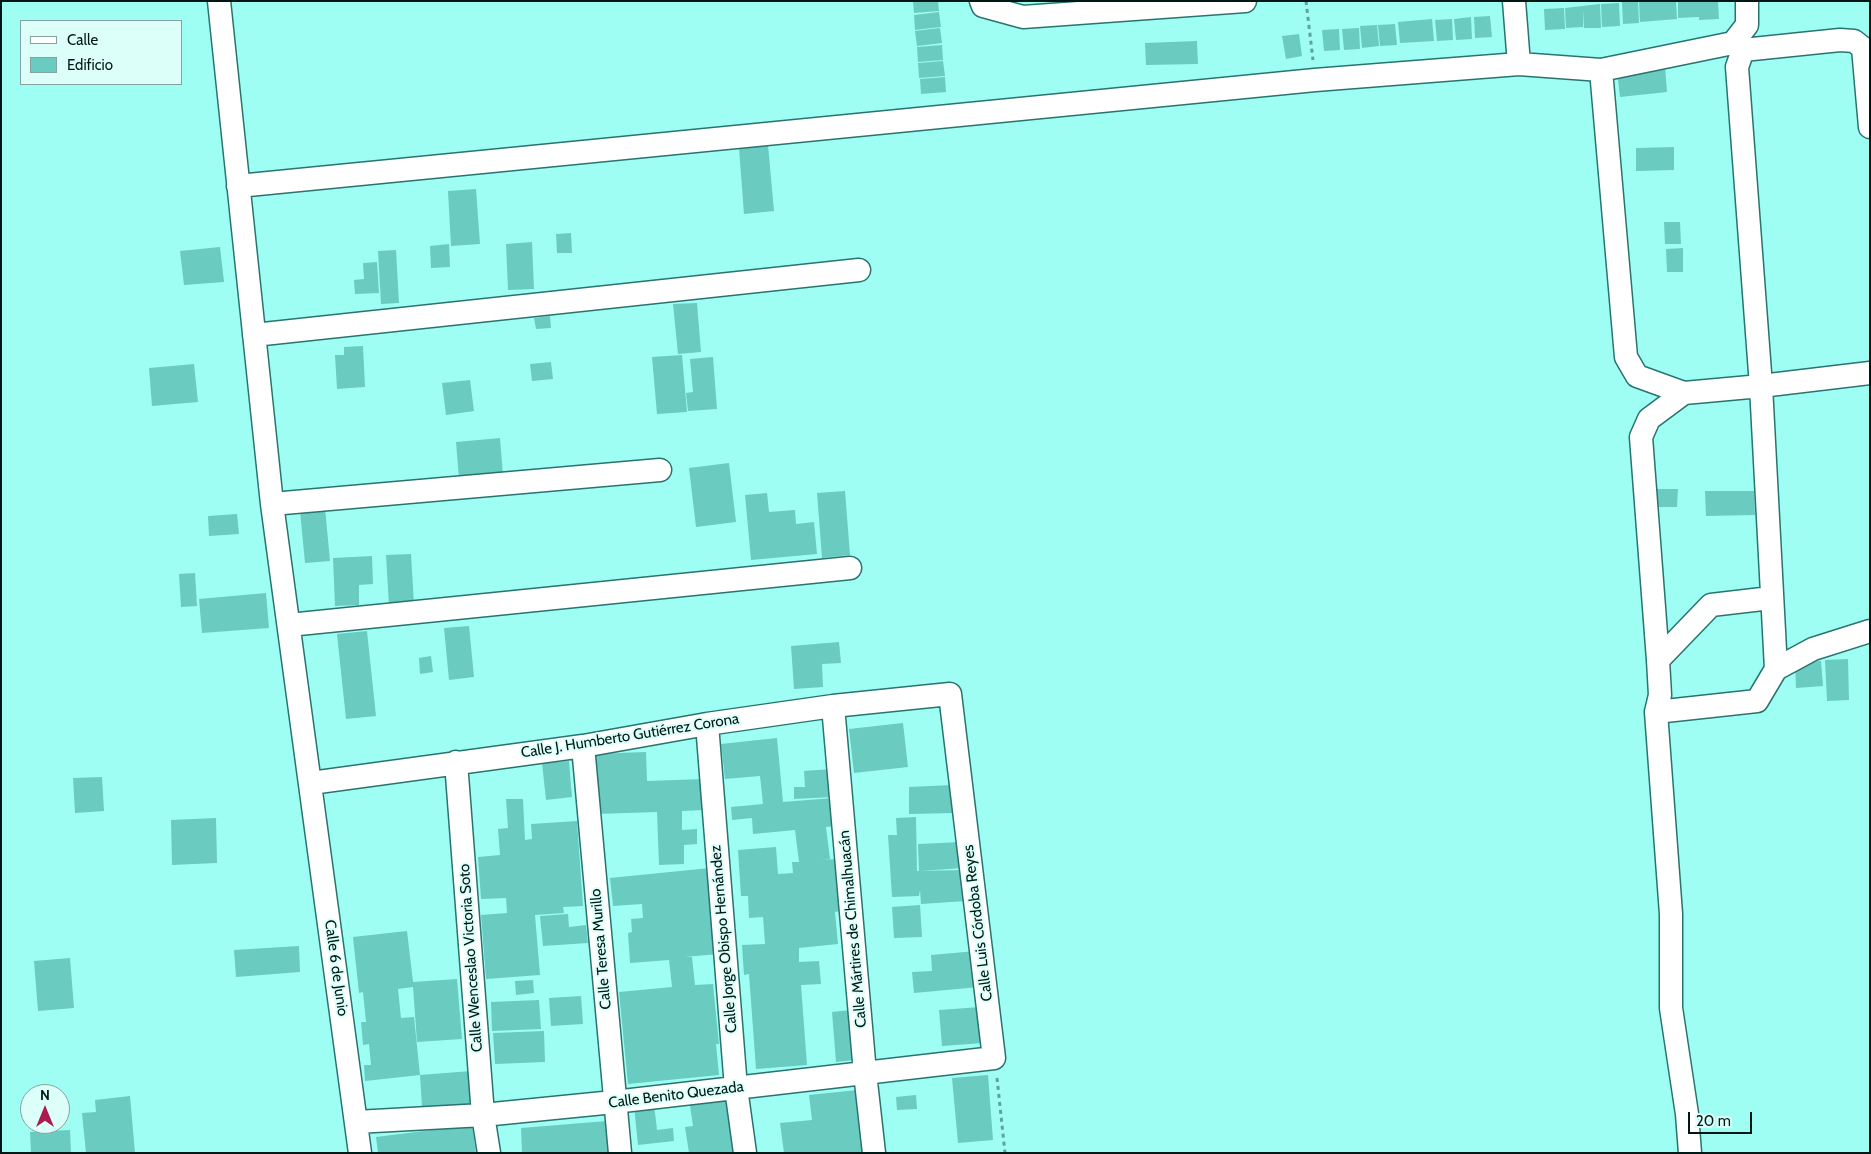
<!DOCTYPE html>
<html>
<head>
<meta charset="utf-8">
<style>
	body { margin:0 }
	#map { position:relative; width:1871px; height:1154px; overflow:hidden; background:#9efef3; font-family:Cabin,sans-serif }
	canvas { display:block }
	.frame { position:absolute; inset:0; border:2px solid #001815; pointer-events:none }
	.legend { position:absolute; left:20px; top:20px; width:162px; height:65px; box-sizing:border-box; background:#dcfffa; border:1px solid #84a39e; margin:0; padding:6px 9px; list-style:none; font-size:15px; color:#001815 }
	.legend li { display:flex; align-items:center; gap:10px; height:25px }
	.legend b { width:25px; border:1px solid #84a39e }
	.north { position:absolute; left:20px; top:1084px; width:50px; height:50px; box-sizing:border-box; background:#dcfffa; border:1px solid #84a39e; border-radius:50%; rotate:0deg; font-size:14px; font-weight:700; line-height:20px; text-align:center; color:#001815 }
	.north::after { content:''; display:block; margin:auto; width:18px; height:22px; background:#ac1a4e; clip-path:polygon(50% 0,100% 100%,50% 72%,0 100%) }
	.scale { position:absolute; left:1688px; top:1112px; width:64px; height:22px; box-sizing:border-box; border:2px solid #001815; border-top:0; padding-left:6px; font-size:15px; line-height:18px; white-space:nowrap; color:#001815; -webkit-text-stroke:4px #dcfffa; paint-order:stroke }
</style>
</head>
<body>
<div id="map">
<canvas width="1871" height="1154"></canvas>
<div class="frame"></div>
<ul class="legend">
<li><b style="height:6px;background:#fff"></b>Calle</li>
<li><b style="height:14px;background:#6acbc1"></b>Edificio</li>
</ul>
<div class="north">N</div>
<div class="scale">20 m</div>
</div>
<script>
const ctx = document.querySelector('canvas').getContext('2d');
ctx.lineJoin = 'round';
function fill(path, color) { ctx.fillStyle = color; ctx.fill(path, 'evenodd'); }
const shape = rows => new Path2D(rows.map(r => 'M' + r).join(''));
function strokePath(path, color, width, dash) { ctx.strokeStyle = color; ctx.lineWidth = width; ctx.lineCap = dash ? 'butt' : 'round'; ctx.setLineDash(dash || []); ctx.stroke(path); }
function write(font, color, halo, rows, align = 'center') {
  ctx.font = font + ' Cabin,sans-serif'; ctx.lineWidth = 4; ctx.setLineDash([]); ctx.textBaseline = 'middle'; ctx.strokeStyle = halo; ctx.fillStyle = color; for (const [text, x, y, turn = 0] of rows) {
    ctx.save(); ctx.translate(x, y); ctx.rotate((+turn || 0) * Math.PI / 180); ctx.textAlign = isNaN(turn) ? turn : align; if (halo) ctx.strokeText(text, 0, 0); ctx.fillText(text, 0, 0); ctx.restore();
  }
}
const building = shape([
	[913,1,938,1,939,11,914,13],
	[1638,1,1639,23,1623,24,1622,2],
	[1639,1,1676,1,1677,19,1640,22],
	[1678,1,1718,1,1719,19,1699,20,1699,17,1678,18],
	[1619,3,1620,26,1602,27,1601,4],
	[1600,4,1601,28,1584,28,1583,10,1583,27,1566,28,1565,8],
	[1564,8,1565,29,1545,30,1544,9],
	[939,12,941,27,915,30,914,15],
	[1490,16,1492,37,1475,38,1474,17],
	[1471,17,1472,39,1456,40,1454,19],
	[1432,19,1434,41,1400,43,1398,22],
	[1452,19,1453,40,1437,41,1435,20],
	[1395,24,1397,45,1380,46,1378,25],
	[1377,25,1379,46,1362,48,1360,26],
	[940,28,942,43,917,46,915,31],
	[1359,28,1360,49,1344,50,1342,29],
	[1339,29,1340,50,1324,51,1322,30],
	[1299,34,1302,56,1286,59,1282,36],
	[1197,41,1198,64,1146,65,1145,43],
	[942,45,943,60,918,62,917,47],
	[943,61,945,76,919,78,918,63],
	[1665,67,1667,92,1620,97,1617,71],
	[945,77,946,92,921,94,920,79],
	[768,145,774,211,744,214,739,148],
	[1674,147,1674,170,1636,171,1636,148],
	[476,189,480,244,451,246,448,191],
	[1664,222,1680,222,1681,244,1665,244],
	[571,233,572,253,557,253,556,234],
	[532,242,534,289,508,290,506,244],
	[449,244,450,267,431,268,430,246],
	[220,247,224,282,184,285,180,251],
	[1683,248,1683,272,1667,272,1666,249],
	[396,250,399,303,381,304,378,251],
	[377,262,379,293,355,294,354,280,364,279,363,263],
	[697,303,701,352,678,354,673,304],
	[550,316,551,328,536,329,534,318],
	[363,346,365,387,337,389,335,355,344,355,344,347],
	[682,355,687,412,657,414,652,357],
	[713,357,717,409,688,411,686,393,693,392,690,359],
	[551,362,553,379,532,381,530,364],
	[194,364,198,402,152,406,149,368],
	[470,380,474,411,446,415,442,383],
	[500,438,503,475,459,479,456,442],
	[729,463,736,522,696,527,689,468],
	[1654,489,1678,489,1677,507,1654,507],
	[845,491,850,555,822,558,817,493],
	[1705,491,1754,491,1755,515,1706,516],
	[767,493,769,512,795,510,796,524,814,522,817,554,751,560,745,495],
	[325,508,330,561,305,563,300,511],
	[237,514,239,534,209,536,208,516],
	[411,554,414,604,389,606,386,555],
	[372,556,373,584,359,585,359,605,335,606,333,558],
	[195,573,197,606,181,607,179,574],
	[266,593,269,628,202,633,199,599],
	[469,626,474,677,449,680,444,628],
	[367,631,376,716,346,719,337,634],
	[839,642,841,663,822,664,823,687,794,689,791,646],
	[431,656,433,672,420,674,419,658],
	[1848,659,1849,700,1827,701,1825,660],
	[1821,661,1823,686,1796,688,1795,662],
	[903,723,908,767,854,773,849,729],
	[777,738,783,802,833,798,836,826,826,827,830,859,821,860,836,859,840,911,835,912,838,944,799,948,799,962,819,961,821,984,801,985,807,1065,756,1069,749,974,744,975,742,945,765,944,763,917,749,918,748,896,741,896,738,850,776,847,778,874,793,873,792,862,799,862,795,830,753,834,752,818,732,820,731,807,763,804,760,776,725,779,721,744],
	[646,752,647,781,704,779,705,810,682,811,682,830,697,829,697,844,684,845,684,864,659,865,657,812,596,814,593,754],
	[569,761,572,797,546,800,542,763],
	[831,769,833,797,794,799,794,787,805,787,804,771],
	[102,777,104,811,75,813,73,778],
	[953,785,954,813,909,814,909,787],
	[506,799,523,799,525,840,532,839,531,824,577,821,583,906,563,907,564,913,535,915,540,975,486,979,481,915,507,913,506,898,481,899,478,857,500,855,498,829,508,828],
	[916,817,917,871,964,870,966,901,921,904,920,890,919,896,892,897,888,835,897,835,896,818],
	[216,818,217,863,172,865,171,820],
	[962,842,963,868,919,871,918,844],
	[710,868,718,954,685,957,692,957,695,985,713,984,719,1044,716,1044,719,1075,628,1084,619,992,672,987,669,960,630,963,628,933,632,932,631,919,643,918,642,904,613,906,610,878],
	[920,905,922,937,894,938,892,907],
	[568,914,569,927,586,925,588,943,543,946,540,916],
	[407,931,413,982,457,979,462,1039,417,1042,413,987,398,989,401,1018,414,1017,420,1075,471,1071,473,1104,422,1107,420,1075,365,1081,364,1065,371,1065,369,1044,363,1045,361,1022,366,1022,363,992,359,993,353,937],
	[299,946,300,972,236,977,234,950],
	[976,951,979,987,914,993,912,972,932,971,931,955],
	[70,958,74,1008,38,1011,34,961],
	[533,980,534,993,516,995,515,981],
	[581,996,583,1024,551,1026,549,998],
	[539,1000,541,1029,492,1031,491,1002],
	[980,1007,983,1043,942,1046,939,1010],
	[851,1010,855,1060,836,1062,832,1012],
	[544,1031,545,1062,495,1064,493,1033],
	[988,1075,993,1140,958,1143,952,1078],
	[858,1090,865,1153,784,1153,780,1123,812,1120,809,1095],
	[732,1093,739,1153,689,1153,685,1127,693,1126,689,1099],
	[916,1095,917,1109,897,1110,896,1097],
	[130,1096,135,1153,86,1153,82,1113,96,1112,95,1100],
	[654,1104,657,1130,673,1128,674,1141,638,1145,634,1106],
	[607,1121,609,1153,522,1153,521,1128],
	[472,1125,476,1153,378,1153,376,1137],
	[70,1130,71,1153,31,1153,30,1132]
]);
const path = shape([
	[1306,1,1313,60],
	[997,1078,1005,1153]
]);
const minor = shape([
	[219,1,272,504,360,1153],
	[981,1,983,6,1023,17,1245,1],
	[1514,1,1519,64],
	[1733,43,1743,50,1840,40,1854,41,1863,48,1870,127],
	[1743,50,1737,67,1761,386,1776,669],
	[1601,70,1626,357,1637,376,1684,393,1761,386,1870,373],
	[238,186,1315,80,1519,64,1601,70,1733,43,1747,25,1747,1],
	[254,335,859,270],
	[1684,393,1649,419,1641,437,1658,660,1660,695,1656,712,1757,701,1776,669,1813,649,1870,631],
	[272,504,660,470],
	[289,625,850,568],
	[1658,660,1711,605,1771,598],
	[833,706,865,1073,874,1153],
	[1656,712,1671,914,1671,1008,1687,1114,1690,1153],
	[707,724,736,1088,745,1153],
	[583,746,620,1153],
	[456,762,483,1115,489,1153],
	[311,783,583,746,707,724,833,706,950,694,994,1058,614,1102,483,1115,356,1122]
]);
const streetNames = [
	["Calle J. Humberto Gutiérrez Corona",630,736,-9],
	["Calle Luis Córdoba Reyes",978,923,-97],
	["Calle Mártires de Chimalhuacán",853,929,-95],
	["Calle Jorge Obispo Hernández",724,939,-95],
	["Calle Teresa Murillo",601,949,-95],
	["Calle Wenceslao Victoria Soto",471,958,-94],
	["Calle 6 de Junio",336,968,82],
	["Calle Benito Quezada",676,1095,-7]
];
fill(building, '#6acbc1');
strokePath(minor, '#29746e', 25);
strokePath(path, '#5ea29a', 3, [4, 4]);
strokePath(minor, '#fff', 22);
write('15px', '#001815', '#dcfffa', streetNames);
</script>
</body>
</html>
